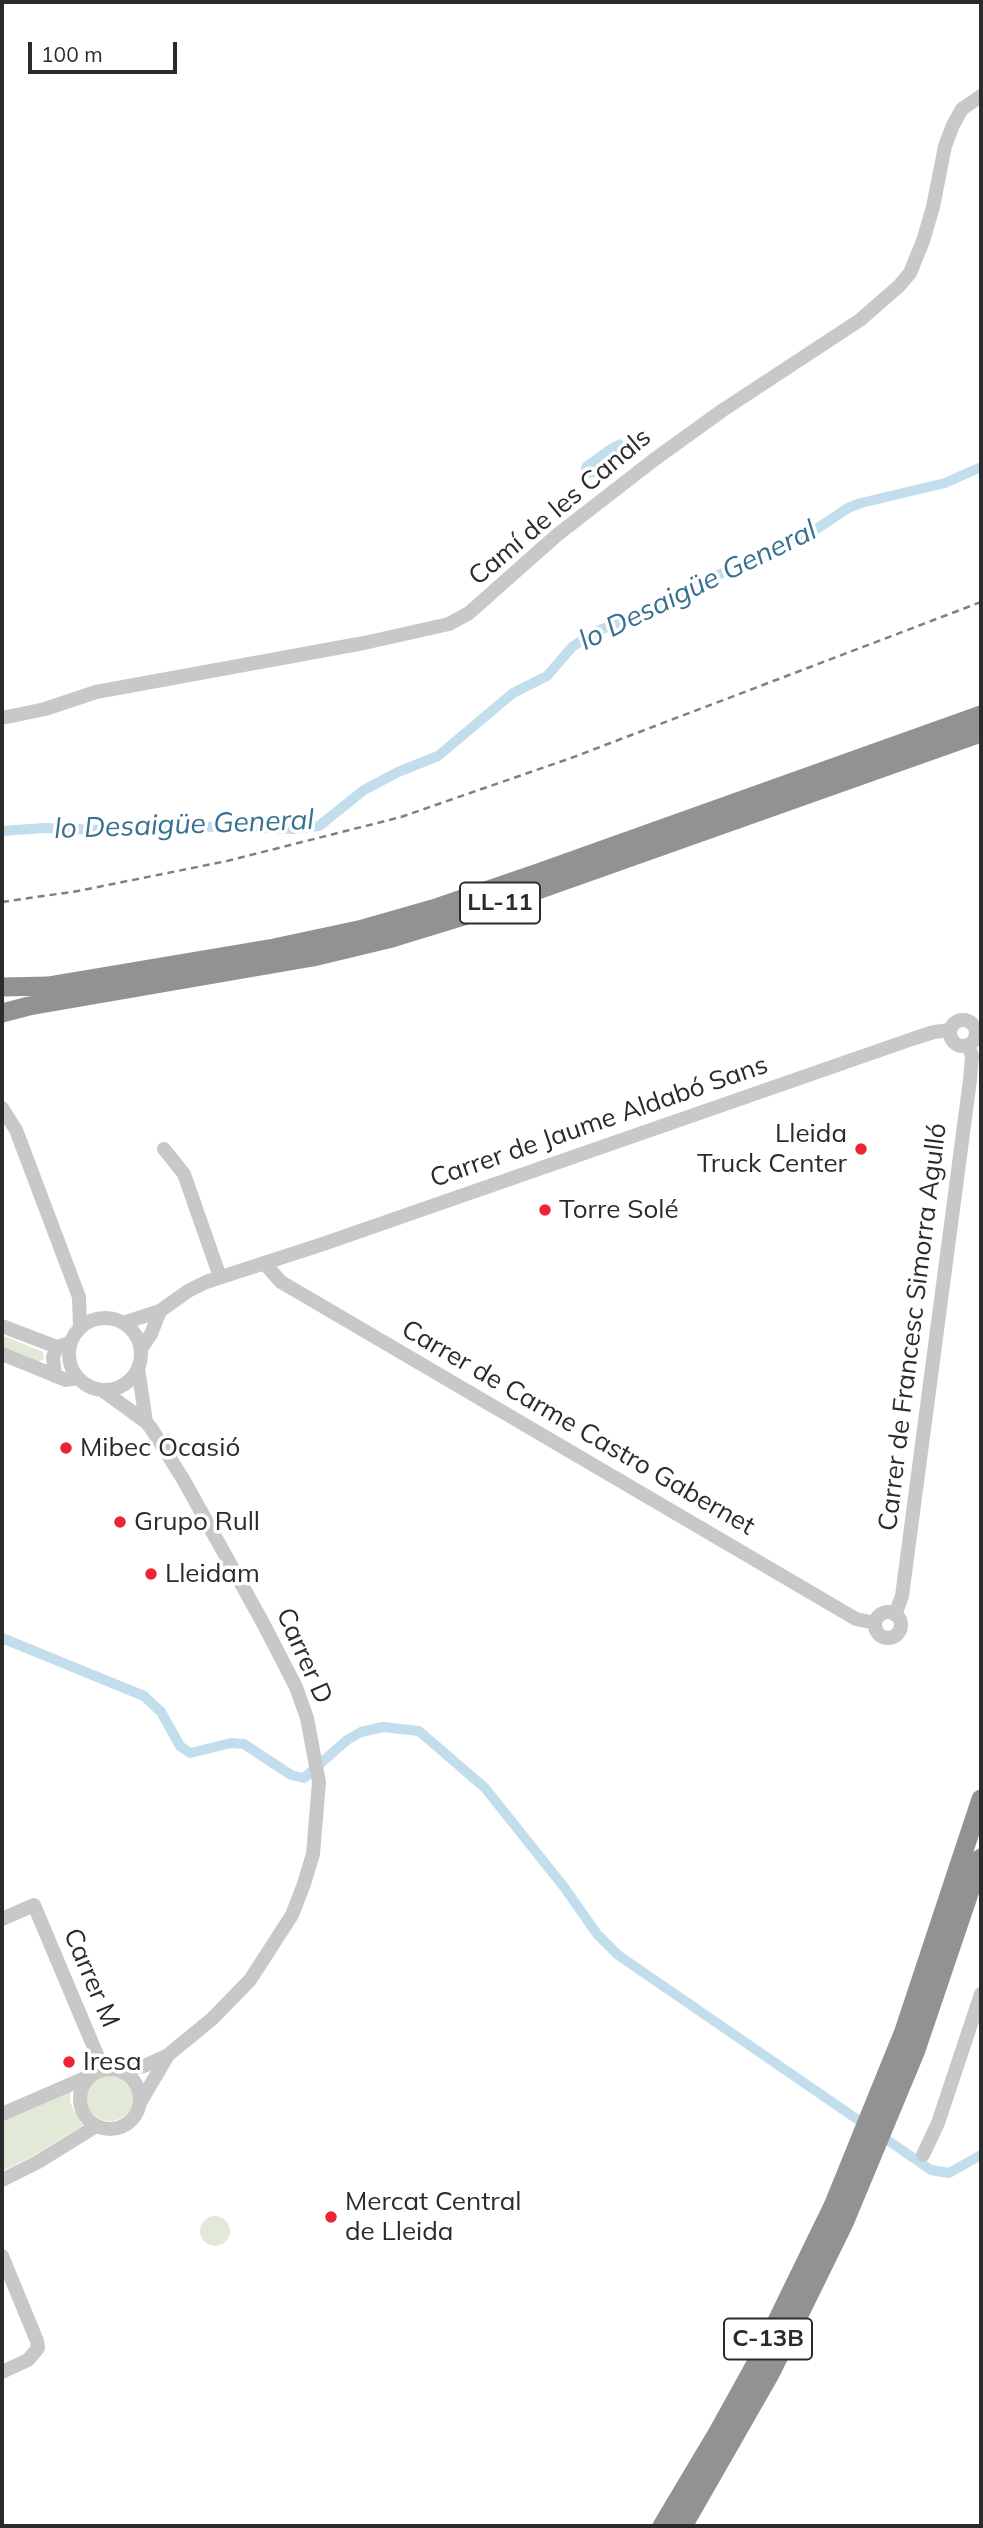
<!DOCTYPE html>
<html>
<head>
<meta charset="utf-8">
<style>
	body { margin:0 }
	#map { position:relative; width:983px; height:2528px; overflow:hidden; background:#fff; font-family:Mulish,sans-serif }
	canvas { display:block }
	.frame { position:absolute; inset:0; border:4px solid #2b2b2b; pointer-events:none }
	.scale { position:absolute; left:28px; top:42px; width:149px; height:32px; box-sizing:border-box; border:4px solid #2b2b2b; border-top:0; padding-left:9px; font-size:21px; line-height:24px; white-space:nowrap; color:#2b2b2b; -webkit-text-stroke:5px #fff; paint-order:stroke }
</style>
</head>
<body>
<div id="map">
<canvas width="983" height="2528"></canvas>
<div class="frame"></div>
<div class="scale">100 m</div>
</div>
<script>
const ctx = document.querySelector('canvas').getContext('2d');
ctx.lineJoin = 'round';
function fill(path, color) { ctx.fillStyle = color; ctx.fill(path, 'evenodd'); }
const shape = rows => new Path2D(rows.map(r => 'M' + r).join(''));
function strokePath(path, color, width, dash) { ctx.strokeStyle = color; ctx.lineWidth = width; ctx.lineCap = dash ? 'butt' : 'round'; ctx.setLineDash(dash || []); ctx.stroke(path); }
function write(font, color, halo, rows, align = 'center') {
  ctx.font = font + ' Mulish,sans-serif'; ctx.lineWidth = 7; ctx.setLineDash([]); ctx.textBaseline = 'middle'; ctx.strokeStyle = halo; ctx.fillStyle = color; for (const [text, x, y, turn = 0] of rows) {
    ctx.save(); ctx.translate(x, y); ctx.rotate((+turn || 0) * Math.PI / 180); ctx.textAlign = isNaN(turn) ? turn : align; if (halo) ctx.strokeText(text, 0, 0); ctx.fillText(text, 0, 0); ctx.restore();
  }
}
const green = shape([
	[2,1335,43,1352,44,1359,39,1362,2,1348],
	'86 2097a24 24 0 1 1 48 0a24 24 0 1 1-48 0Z',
	[71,2090,70,2101,73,2109,83,2125,35,2155,2,2171,2,2121],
	'200 2231a15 15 0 1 1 30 0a15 15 0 1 1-30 0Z'
]);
const water = shape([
	[621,439,629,449,626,454,594,477,589,478,583,474,581,468,583,463,611,443]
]);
const canal = shape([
	[2,831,45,828,131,831,224,826,294,829,319,826,364,790,398,772,438,756,513,693,547,676,572,647,597,631,634,617,705,581,812,532,848,508,861,503,945,483,981,467],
	[2,1638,144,1696,161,1712,180,1746,190,1753,231,1743,244,1744,291,1775,304,1778,347,1740,361,1732,383,1727,419,1731,485,1788,564,1887,597,1934,618,1955,931,2170,949,2173,981,2155]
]);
const minor = shape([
	[2,718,45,709,96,692,364,643,449,624,469,613,557,535,655,459,723,410,860,320,899,286,910,273,923,241,933,207,945,146,953,125,962,109,981,96],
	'950 1033a13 13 0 1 1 26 0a13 13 0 1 1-26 0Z',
	[2,1108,16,1130,79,1297,80,1327],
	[164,1149,184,1174,220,1277],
	[264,1263,281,1282,317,1303,856,1619,875,1623],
	'69 1354a36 36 0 1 1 72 0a36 36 0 1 1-72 0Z',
	[123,1323,160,1311,188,1291,206,1282,323,1244,915,1038,934,1032,950,1030],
	[2,1326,57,1347,70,1343],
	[141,1349,151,1334,160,1311],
	[2,1354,66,1380,78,1378],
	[138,1368,146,1422],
	[55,1376,53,1357,57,1347],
	[102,1390,146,1422,151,1428,183,1479,263,1623,296,1687,307,1718,319,1782,313,1854,304,1884,292,1915,250,1980,212,2019,168,2055,144,2066,120,2070],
	'875 1625a13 13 0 1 1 26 0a13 13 0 1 1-26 0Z',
	[895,1615,902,1596,970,1080,972,1056,968,1045],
	[2,1919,34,1905,103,2069],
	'80 2099a30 30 0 1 1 60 0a30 30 0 1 1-60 0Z',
	[141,2101,167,2057],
	[2,2114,90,2076],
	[923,2155,938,2123,981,1994],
	[2,2180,38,2162,96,2126],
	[2,2256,37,2341,38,2348,28,2360,2,2372]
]);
const highway = shape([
	[2,987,48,986,274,948,363,929,433,909,538,873,981,715],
	[2,1013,29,1006,313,957,392,938,467,915,981,733],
	[662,2526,718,2432,760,2356,833,2206,904,2031,981,1799],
	[683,2526,770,2374,844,2223,916,2050,981,1858]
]);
const rail = shape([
	[2,902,78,891,227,861,401,817,571,758,981,602]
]);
const markers = [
	[861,1149,7,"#ed2337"],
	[545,1210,7,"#ed2337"],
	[66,1448,7,"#ed2337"],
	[120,1522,7,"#ed2337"],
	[151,1574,7,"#ed2337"],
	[69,2062,7,"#ed2337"],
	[331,2217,7,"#ed2337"]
];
const shields = [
	[500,903,80],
	[768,2339,88]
];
const shieldNames = [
	["LL-11",500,903],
	["C-13B",768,2339]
];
const streetNames = [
	["Camí de les Canals",560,507,-40],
	["Carrer de Jaume Aldabó Sans",599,1122,-19],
	["Carrer de Francesc Simorra Agulló",913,1327,-83],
	["Carrer de Carme Castro Gabernet",578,1428,30],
	["Carrer D",304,1656,66],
	["Carrer M",91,1978,67]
];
const poiNames = [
	["Lleida",847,1134,"right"],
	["Truck Center",847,1164,"right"],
	["Torre Solé",559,1210],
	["Mibec Ocasió",80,1448],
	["Grupo Rull",134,1522],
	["Lleidam",165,1574],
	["Iresa",83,2062],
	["Mercat Central",345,2202],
	["de Lleida",345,2232]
];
const waterNames = [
	["lo Desaigüe General",698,586,-26],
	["lo Desaigüe General",184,825,-2]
];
fill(green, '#e2ead7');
fill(water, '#c2ddec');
strokePath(canal, '#c2ddec', 10);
strokePath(minor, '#c8c8c8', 14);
strokePath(highway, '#929292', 19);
strokePath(rail, '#808080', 2.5, [7, 5]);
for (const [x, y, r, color] of markers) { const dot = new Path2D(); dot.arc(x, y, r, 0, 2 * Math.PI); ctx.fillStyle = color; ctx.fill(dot); strokePath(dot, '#fff', 2.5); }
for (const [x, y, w] of shields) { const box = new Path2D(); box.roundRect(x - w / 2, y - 20.5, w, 41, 5); ctx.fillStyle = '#fff'; ctx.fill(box); strokePath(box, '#2b2b2b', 2); }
write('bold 24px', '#2b2b2b', null, shieldNames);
write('26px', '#2b2b2b', '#fff', streetNames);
write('26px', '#2b2b2b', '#fff', poiNames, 'left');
write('italic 28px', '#377090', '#fff', waterNames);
</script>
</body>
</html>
